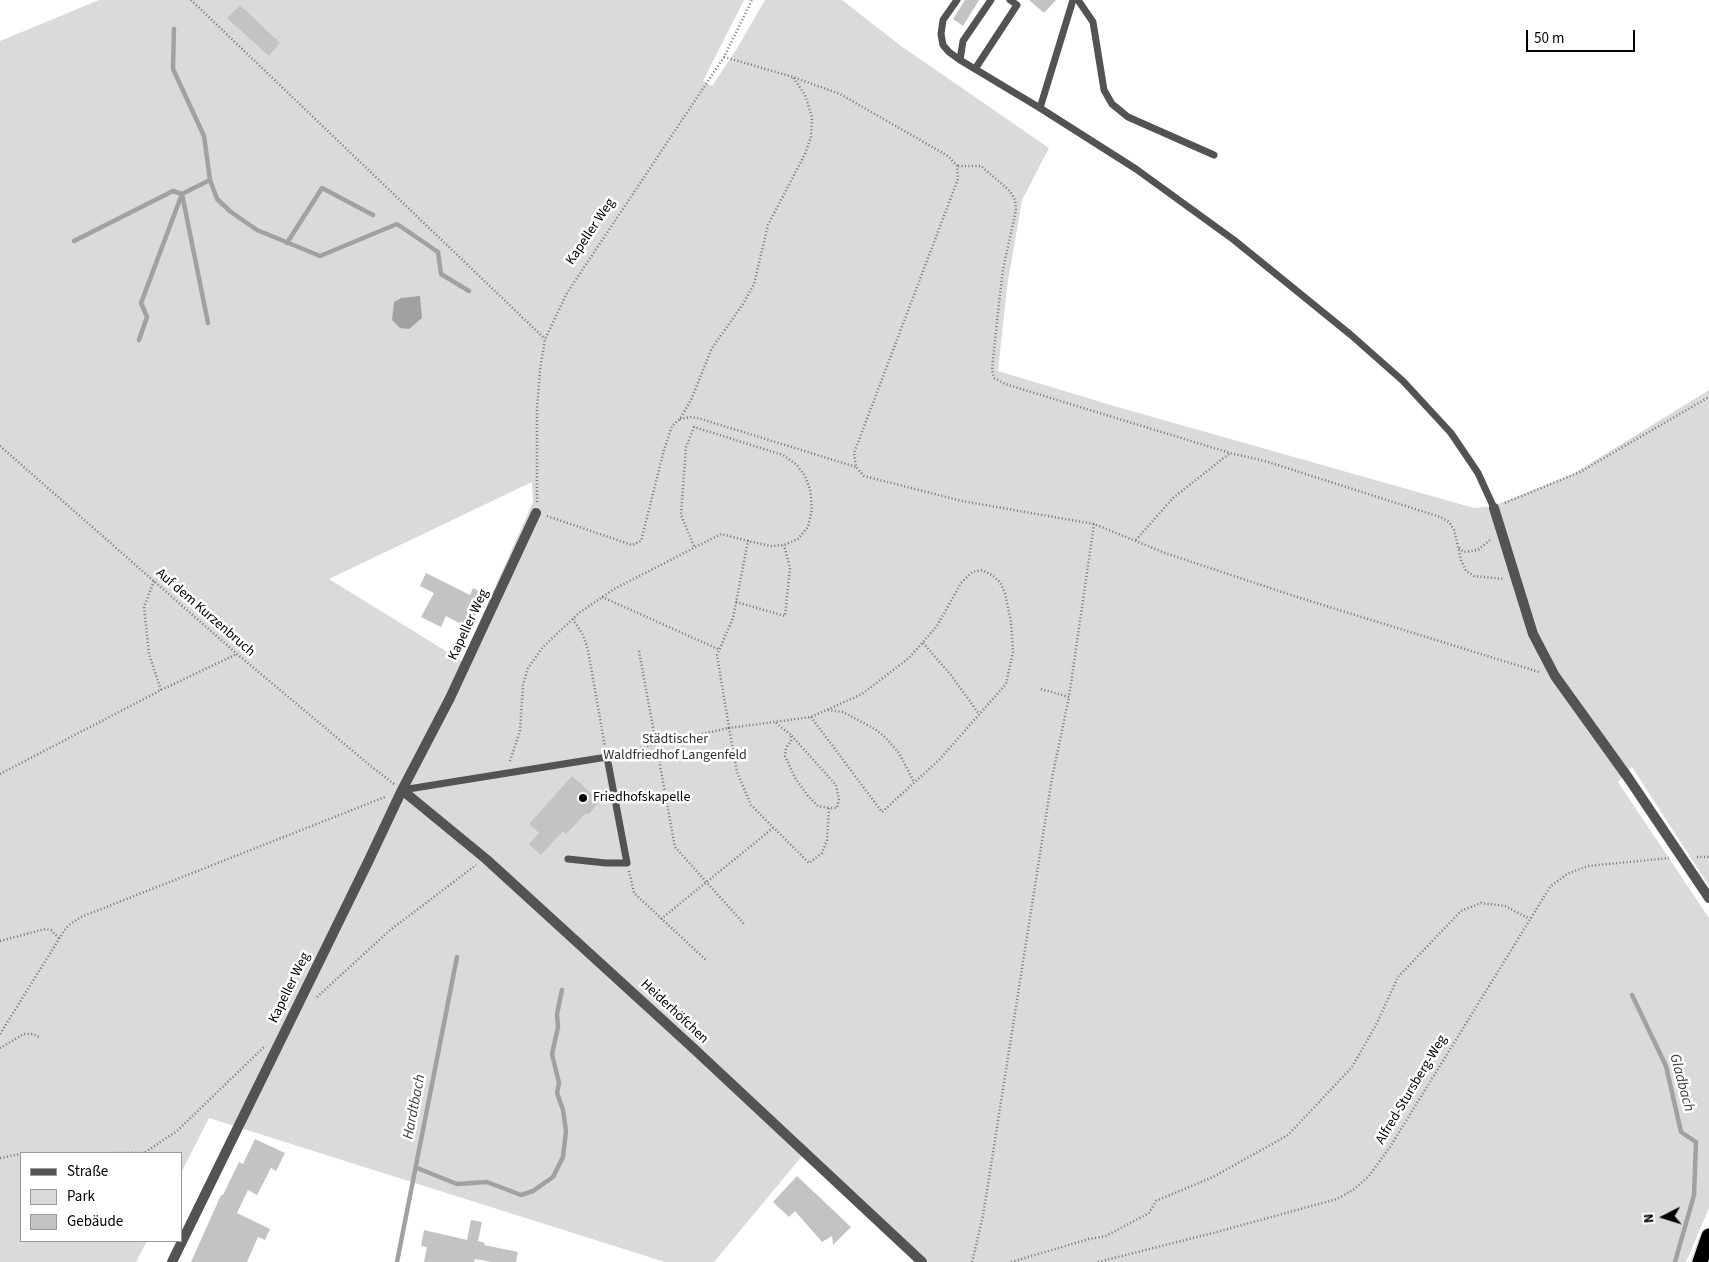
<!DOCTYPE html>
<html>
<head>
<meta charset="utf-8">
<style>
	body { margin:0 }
	#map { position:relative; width:1709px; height:1262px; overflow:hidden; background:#fff; font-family:"Source Sans 3",sans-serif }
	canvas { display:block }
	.legend { position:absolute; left:20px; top:1152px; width:162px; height:90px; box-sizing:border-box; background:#fff; border:1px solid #999; margin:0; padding:6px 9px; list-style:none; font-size:15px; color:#000 }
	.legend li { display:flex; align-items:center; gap:10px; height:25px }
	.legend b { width:25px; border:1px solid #999 }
	.north { position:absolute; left:1639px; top:1192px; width:50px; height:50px; -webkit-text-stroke:4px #fff; paint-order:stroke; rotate:265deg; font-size:14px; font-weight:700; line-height:20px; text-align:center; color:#000 }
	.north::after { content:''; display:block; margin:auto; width:18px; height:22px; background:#000; clip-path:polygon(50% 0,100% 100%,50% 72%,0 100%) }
	.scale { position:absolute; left:1526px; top:30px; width:109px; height:22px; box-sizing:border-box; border:2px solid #000; border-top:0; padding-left:6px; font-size:15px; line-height:18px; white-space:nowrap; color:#000; -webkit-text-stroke:4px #fff; paint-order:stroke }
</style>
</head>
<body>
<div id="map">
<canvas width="1709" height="1262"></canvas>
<ul class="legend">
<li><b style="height:6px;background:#535353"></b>Straße</li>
<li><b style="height:14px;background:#dadada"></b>Park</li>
<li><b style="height:14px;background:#c3c3c3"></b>Gebäude</li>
</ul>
<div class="north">N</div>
<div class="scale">50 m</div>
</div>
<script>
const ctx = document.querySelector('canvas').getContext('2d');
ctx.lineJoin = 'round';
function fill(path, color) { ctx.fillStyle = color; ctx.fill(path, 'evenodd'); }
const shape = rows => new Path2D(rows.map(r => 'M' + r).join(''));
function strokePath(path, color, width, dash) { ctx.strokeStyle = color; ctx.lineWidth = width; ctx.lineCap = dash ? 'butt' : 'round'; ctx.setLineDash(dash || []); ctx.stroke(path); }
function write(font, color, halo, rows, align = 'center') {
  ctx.font = font + ' "Source Sans 3",sans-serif'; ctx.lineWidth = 5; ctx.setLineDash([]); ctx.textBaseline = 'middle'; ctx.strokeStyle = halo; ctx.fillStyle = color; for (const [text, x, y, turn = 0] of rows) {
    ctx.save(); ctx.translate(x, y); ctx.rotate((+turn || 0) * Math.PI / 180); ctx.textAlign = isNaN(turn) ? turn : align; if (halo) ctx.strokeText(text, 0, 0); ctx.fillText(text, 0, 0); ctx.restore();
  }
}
const green = shape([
	[99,0,744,0,703,81,712,86,736,50,765,0,842,0,901,46,1049,148,1022,200,1007,287,998,371,1114,406,1474,508,1493,506,1573,474,1709,390,1709,886,1632,767,1618,782,1709,918,1709,1208,1686,1262,926,1262,807,1150,714,1262,665,1262,209,1118,181,1173,181,1153,21,1153,21,1241,147,1241,136,1262,0,1262,0,41],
	[532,482,533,502,462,661,329,579]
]);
const water = shape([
	[420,296,422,318,409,329,400,328,392,320,394,302,401,298]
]);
const stream = shape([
	[174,29,173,69,204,136,210,180,217,199,231,212,257,230,320,256,397,224,438,252,441,274,469,291],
	[74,241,173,191,182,194,208,323],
	[287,243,322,188,373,215],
	[139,340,147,317,141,303,182,194,210,180],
	[1632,995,1666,1066,1681,1132,1696,1142,1694,1195,1675,1262],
	[417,1168,457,1184,487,1182,521,1195,533,1191,553,1177,563,1157,566,1131,563,1110,557,1093,559,1083,552,1054,558,1027,557,1014,562,990],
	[397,1262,457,957]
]);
const building = shape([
	[965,0,979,0,963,26,953,19],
	[1029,0,1056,0,1044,13],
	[240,5,280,43,269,56,227,18],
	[426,573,470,595,473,588,485,594,469,628,446,616,441,627,421,617,434,593,420,586],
	[572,776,600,801,588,815,586,813,566,834,563,831,541,855,529,844,539,833,529,824],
	[255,1139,285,1153,276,1171,271,1168,257,1195,248,1190,237,1213,270,1229,265,1240,258,1237,247,1262,191,1262,221,1195,223,1195,239,1162,243,1164],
	[797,1176,851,1227,833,1245,832,1236,822,1242,795,1211,789,1217,773,1202],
	[471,1220,482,1222,478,1241,485,1243,484,1245,518,1252,516,1262,492,1262,475,1259,474,1262,424,1262,427,1247,421,1246,424,1230,467,1240]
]);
const path = shape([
	[191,0,545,339],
	[724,57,793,77,840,94,948,156,957,166,958,179,854,453,856,467,864,476,962,501,1094,524,1165,553,1294,596,1539,672],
	[958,166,981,166,1010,191,1015,200,1016,210,1003,269,999,303,992,370,994,378,1005,384,1230,453,1265,461,1440,517,1449,522,1454,530,1461,560,1466,571,1474,576,1504,579],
	[680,419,691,417,698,418,856,467],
	[0,446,237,654,372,767,394,784],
	[537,502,537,409,540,370,545,339,567,293,724,57,752,0],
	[1505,503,1580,472,1709,397],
	[547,516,632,545,641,541,664,450,672,426,680,419,691,400,712,348,743,304,754,284,768,225,805,154,811,137,812,117,805,95,793,77],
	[1136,540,1173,498,1230,453],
	[694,546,681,515,686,447,694,427,783,455,797,465,805,476,810,489,812,509,808,527,798,539,784,545,771,546,748,541],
	[1459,548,1464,552,1478,550,1491,539],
	[154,581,144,607,149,654,161,690],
	[602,597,718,649],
	[736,602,785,616,790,568,784,545],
	[573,619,583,635,588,650,605,747],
	[923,643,951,675,979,714],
	[639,651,675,847,745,925],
	[1041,689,1069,697,1094,524],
	[828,710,843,712,875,729,886,738,899,753,914,782],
	[811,717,882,812,939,760,1006,684,1013,652,1011,622,1005,593,1000,582,992,575,982,570,972,572,961,583,937,626,909,658,862,694,811,717,729,728,737,772,751,805,809,863,822,853,827,840,829,808,837,808,839,799,836,785,791,735,791,741,786,748,785,756,795,778,808,796,818,806,829,808],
	[776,723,791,735],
	[510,761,520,731,523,685,528,668,543,647,579,613,614,589,721,534,748,541,733,618,717,655,729,728,656,744,617,754],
	[0,774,161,690,237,654],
	[1697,857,1709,857],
	[629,871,634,893,706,960],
	[661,919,773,828],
	[0,941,45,929,51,930,59,938],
	[317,997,389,931,476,865],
	[0,1034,64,931,69,925,81,917,385,797],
	[0,1048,24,1034,33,1034,39,1037],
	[114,1153,144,1153,177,1131,264,1047],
	[0,1158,21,1154],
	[972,1262,983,1216,1052,778,1069,697],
	[1011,1262,1089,1239,1106,1236,1149,1213,1156,1201,1213,1177,1288,1135,1352,1067,1376,1025,1398,977,1461,911,1481,903,1505,906,1530,919],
	[1098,1262,1213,1233,1337,1199,1353,1190,1369,1176,1390,1147,1550,887,1567,874,1588,866,1669,858]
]);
const service = shape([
	[957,0,943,20,941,34,943,45,949,52,960,60],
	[991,0,963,41,960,60,1040,108,1136,169,1234,240,1351,335,1403,381,1451,433,1478,473,1494,508],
	[1078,0,1093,22,1104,90,1112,104,1128,117,1214,155],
	[975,69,1017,5,1010,0],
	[1040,108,1073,0],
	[402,790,607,757,627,863,606,863,568,859]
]);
const minor = shape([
	[402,790,486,859,692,1047,922,1262],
	[172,1262,368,862,402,790,450,698,536,513]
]);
const tertiary = shape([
	[1494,508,1533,634,1555,676,1629,779,1709,898]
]);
const motorway = shape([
	[1700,1262,1709,1236]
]);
const markers = [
	[583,798,5,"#000"]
];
const streetNames = [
	["Kapeller Weg",591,232,-56],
	["Auf dem Kurzenbruch",205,613,41],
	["Kapeller Weg",469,625,-65],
	["Kapeller Weg",290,988,-64],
	["Heiderhöfchen",674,1012,43],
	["Alfred-Stursberg-Weg",1412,1090,-59]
];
const parkNames = [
	["Städtischer",675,740],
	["Waldfriedhof Langenfeld",675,756]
];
const poiNames = [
	["Friedhofskapelle",593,798]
];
const waterNames = [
	["Gladbach",1681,1083,75],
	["Hardtbach",415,1107,-79]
];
fill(green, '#dadada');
fill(water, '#a1a1a1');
strokePath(stream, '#a1a1a1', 4.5);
fill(building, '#c3c3c3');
strokePath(motorway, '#dbdbdb', 18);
strokePath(path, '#757575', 2.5, [1, 2.5]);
strokePath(service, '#535353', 7);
strokePath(minor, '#535353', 10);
strokePath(tertiary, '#535353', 10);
strokePath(motorway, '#000', 15);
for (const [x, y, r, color] of markers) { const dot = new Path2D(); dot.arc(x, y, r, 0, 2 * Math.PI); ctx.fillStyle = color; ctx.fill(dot); strokePath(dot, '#fff', 2); }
write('14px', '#000', '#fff', streetNames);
write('14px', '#313131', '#fff', parkNames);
write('14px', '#000', '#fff', poiNames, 'left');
write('italic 15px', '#424242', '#fff', waterNames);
</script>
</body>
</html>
